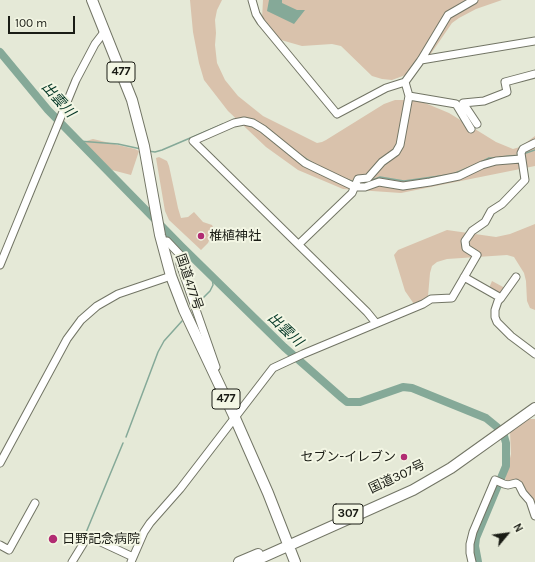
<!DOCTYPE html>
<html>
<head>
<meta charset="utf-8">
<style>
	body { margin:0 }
	#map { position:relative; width:535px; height:562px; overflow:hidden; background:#e5e9d7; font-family:Karla,sans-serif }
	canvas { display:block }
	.north { position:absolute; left:487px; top:514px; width:40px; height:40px; -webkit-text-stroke:3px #f3f6e4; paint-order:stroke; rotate:61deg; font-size:11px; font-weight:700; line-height:16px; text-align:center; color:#1a1c15 }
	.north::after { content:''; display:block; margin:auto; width:14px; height:18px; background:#1a1c15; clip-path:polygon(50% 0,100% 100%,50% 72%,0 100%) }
	.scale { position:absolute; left:8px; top:16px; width:67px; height:18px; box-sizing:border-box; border:2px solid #1a1c15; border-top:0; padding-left:5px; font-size:12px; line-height:14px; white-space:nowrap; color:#1a1c15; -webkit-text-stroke:3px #f3f6e4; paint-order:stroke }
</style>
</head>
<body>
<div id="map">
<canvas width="535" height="562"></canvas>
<div class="north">N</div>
<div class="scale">100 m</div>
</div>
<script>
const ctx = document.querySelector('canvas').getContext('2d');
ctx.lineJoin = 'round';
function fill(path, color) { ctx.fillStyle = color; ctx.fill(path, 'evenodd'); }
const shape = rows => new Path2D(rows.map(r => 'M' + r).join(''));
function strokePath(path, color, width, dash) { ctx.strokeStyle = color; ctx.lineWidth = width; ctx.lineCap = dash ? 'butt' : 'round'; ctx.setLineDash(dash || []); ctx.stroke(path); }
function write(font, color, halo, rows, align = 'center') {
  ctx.font = font + ' Karla,"Noto Sans JP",sans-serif'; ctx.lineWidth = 4; ctx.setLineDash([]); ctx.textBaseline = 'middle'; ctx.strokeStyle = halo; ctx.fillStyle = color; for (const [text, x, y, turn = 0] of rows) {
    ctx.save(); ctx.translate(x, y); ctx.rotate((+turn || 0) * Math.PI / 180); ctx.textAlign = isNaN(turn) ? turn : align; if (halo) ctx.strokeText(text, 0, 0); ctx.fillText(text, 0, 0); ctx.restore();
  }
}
const green = shape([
	[190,0,222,0,217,10,215,20,216,33,215,45,217,63,225,80,238,96,263,116,317,143,322,142,326,140,384,104,395,100,412,100,425,103,449,113,496,142,513,149,520,147,535,136,535,166,401,193,343,189,298,170,266,147,228,111,204,80,199,63,193,32],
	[263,0,502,0,476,9,459,18,452,23,430,55,411,73,392,80,382,79,372,76,341,46,332,44,302,46,281,40,268,33,262,19],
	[93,139,135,149,139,151,131,175,112,170,83,142],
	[159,157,167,161,169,166,178,208,181,218,188,217,194,212,203,222,212,225,214,229,208,243,201,250,169,220,165,211,156,158],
	[535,224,535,310,530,308,527,301,526,281,524,273,514,257,507,255,447,259,437,262,432,266,430,273,428,296,417,304,414,304,405,291,394,255,398,250,447,230,496,237,510,234],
	[492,281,505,288,501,294,489,288],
	[527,419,535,419,535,507,519,482,509,482,505,479,511,454,510,432]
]);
const water = shape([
	[269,0,282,0,282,3,297,10,305,10,294,24,267,11]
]);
const stream = shape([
	[78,141,118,144,141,149],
	[148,151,155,152,162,150,223,124],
	[523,154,535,150],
	[300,155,314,164],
	[500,157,520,155],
	[481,162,489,158,496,158],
	[453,174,477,164],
	[346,179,354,182],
	[359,183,365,183,380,177,404,181,447,175],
	[198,303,210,291,213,285,212,277],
	[126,437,158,352,164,341,182,321],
	[85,535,123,443]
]);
const river = shape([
	[0,52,48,110,181,246,284,347,342,398,347,402,360,402,403,387,412,388,486,418,497,427,504,436,506,443,506,466,476,538,475,546,478,562]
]);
const minor = shape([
	[252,0,256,14,261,22,337,114,386,88,405,82],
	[421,60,535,41],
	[409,96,456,104,471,129],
	[477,124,463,103,484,101,502,94,507,92,505,82,535,74],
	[162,242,167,241,184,259,180,264,216,367,211,369],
	[299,244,352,193,358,179,368,178,382,162,396,152,400,145,409,96,405,82,421,60,448,15,474,0],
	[0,265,76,80,95,44,105,31],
	[464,277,501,298,498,301,495,310,495,317,497,322,511,336,535,354],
	[501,298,516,277],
	[376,323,367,312,193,141,234,123,244,121,253,123,263,129,305,163,355,187,365,187,379,182,403,186,430,182,459,176,482,165,496,161,521,159],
	[0,463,67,339,81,320,97,306,118,294,171,276],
	[0,545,9,550,35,503],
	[72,562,88,536,133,557],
	[131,562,144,532,150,523,180,489,273,368,303,354,423,304,431,299,452,298,477,255,466,248,465,241,472,231,485,222,491,211,502,204,525,180,521,153,523,149,535,143],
	[472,562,470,553,470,544,473,532,495,480,504,484,508,485,516,483,519,485,523,493,530,501,535,516]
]);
const highway = shape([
	[92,0,132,100,144,146,160,235,171,276,184,310,235,418,268,493,295,562],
	[239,562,258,554],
	[252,562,413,490,451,468,535,408]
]);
const markers = [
	[201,236,4,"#b12c72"],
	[404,457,4,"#b12c72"],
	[53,539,5,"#b12c72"]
];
const shields = [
	[121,72,28],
	[226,399,28],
	[348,514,30]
];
const shieldNames = [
	["477",121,72],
	["477",226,399],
	["307",348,514]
];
const poiNames = [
	["椎植神社",209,236],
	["セブン-イレブン",396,457,"right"],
	["日野記念病院",62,539]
];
const streetNames = [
	["国道477号",189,282,71],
	["国道307号",397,477,-25]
];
const waterNames = [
	["出雲川",58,100,48],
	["出雲川",285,330,43]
];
fill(green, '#d9c2ac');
fill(water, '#85a998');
strokePath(stream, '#85a998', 1.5);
strokePath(river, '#85a998', 8);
strokePath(minor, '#727565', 9);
strokePath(highway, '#727565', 12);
strokePath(minor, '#fff', 7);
strokePath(highway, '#fff', 10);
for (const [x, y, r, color] of markers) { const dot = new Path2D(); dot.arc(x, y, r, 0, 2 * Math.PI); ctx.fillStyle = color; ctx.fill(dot); strokePath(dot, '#f3f6e4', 1.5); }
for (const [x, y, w] of shields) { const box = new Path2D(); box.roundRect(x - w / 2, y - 10, w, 20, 3); ctx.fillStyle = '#f3f6e4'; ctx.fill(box); strokePath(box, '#1a1c15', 1); }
write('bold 12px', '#1a1c15', null, shieldNames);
write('13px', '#1a1c15', '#f3f6e4', poiNames, 'left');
write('13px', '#1a1c15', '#f3f6e4', streetNames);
write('italic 14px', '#003423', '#f3f6e4', waterNames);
</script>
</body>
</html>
